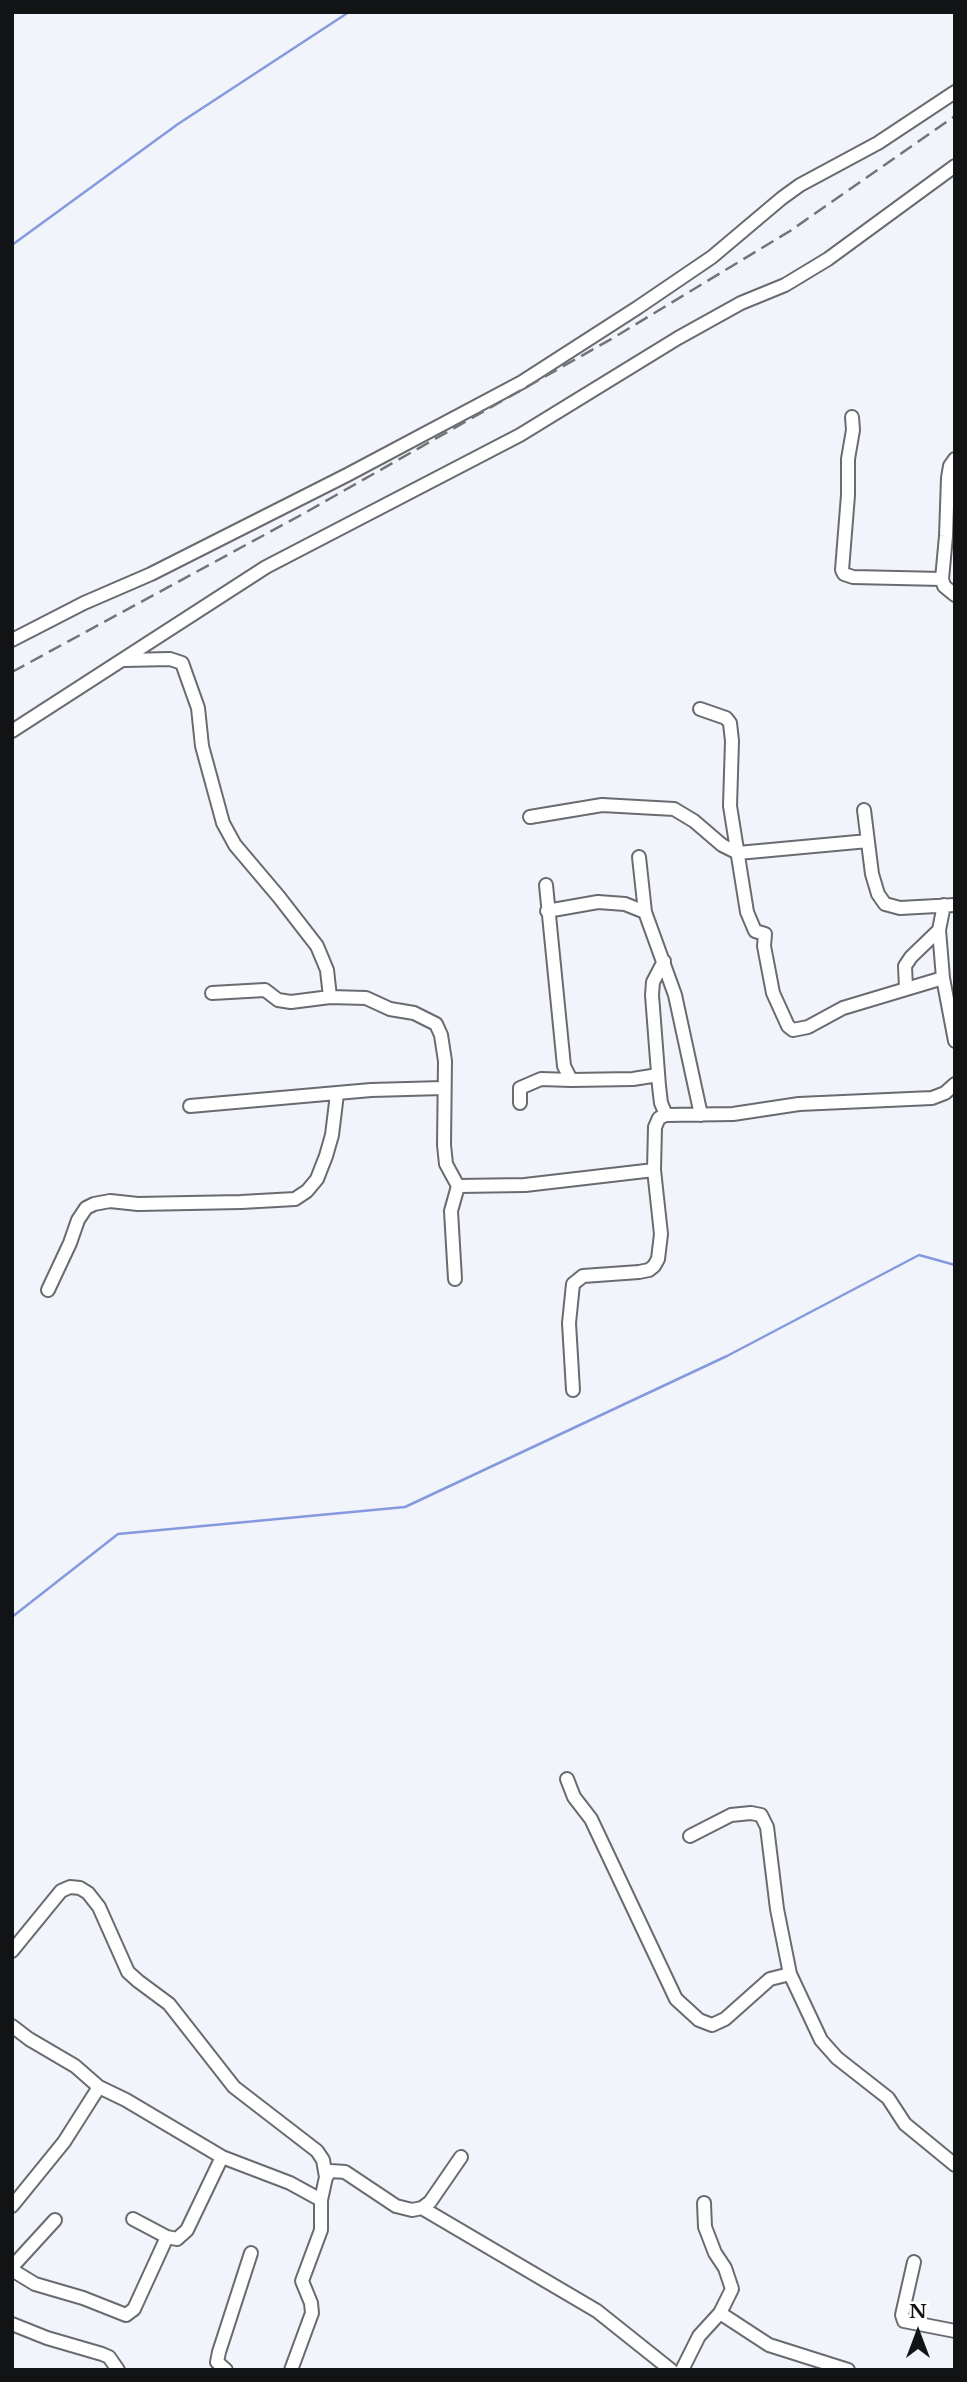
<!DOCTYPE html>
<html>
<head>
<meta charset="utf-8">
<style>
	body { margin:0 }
	#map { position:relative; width:967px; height:2382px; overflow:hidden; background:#f1f4fa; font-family:"Libre Baskerville",serif }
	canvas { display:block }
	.frame { position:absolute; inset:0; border:14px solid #121315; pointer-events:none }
	.north { position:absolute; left:883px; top:2298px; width:70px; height:70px; -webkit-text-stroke:5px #fff; paint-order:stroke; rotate:0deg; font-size:19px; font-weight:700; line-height:28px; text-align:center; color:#121315 }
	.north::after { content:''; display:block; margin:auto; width:24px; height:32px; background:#121315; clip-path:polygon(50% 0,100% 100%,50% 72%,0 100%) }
</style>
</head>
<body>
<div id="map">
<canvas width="967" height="2382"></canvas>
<div class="frame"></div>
<div class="north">N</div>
</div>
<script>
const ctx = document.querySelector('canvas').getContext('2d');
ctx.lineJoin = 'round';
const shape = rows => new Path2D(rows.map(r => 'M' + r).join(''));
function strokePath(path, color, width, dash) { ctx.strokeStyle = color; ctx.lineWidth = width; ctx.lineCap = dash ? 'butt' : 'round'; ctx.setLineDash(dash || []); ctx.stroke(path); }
const stream = shape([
	[12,245,178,124,349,12],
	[12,1617,118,1534,405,1507,727,1356,919,1255,955,1265]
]);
const minor = shape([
	[852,417,853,430,848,459,848,495,842,570,844,574,853,577,942,579],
	[955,459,950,466,948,478,946,536,942,579,944,586,955,595],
	[12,640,84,603,151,574,347,475,522,382,637,308,712,257,782,198,800,185,878,143,955,92],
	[124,660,170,659,182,663,198,708,202,746,223,823,235,845,279,897,317,946,327,970,330,997],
	[700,709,726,718,730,723,732,741,730,806,747,912,755,931,765,934,764,946,773,993,788,1026,793,1030,808,1027,843,1008,943,978],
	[12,731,266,567,520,435,678,338,741,303,785,285,828,259,955,166],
	[864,810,872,874,878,894,885,904,900,908,955,905],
	[530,817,602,805,674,809,694,821,722,845,738,853,868,841],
	[639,857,645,912],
	[546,885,564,1066,571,1080,633,1079,658,1075],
	[944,905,939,930,943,978,955,1041],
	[547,911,598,902,625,904,645,912,675,995,701,1115],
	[664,961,653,982,652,995,659,1086,661,1103,666,1115],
	[906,988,905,966,911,957,939,930],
	[212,993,265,990,278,1000,291,1002,330,997,366,998,390,1009,414,1013,436,1024,441,1035,445,1061,444,1145,446,1164,458,1186,525,1185,654,1170,655,1127,659,1118,666,1115,733,1114,799,1104,932,1098,945,1093,955,1084],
	[520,1103,520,1088,541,1079,571,1080],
	[190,1106,371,1090,443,1088],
	[455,1279,451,1211,458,1186],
	[48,1290,70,1243,78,1220,86,1208,94,1204,110,1201,138,1204,241,1202,295,1199,307,1191,317,1179,326,1156,332,1135,337,1094],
	[573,1390,569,1323,573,1284,583,1276,639,1272,649,1270,654,1266,658,1259,661,1234,654,1170],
	[567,1779,574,1797,591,1819,676,1999,699,2020,712,2025,725,2019,770,1979,790,1974],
	[690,1836,731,1815,751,1813,761,1815,767,1827,777,1909,790,1974,821,2040,837,2058,888,2098,905,2124,955,2165],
	[12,1951,61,1891,70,1887,80,1888,88,1893,99,1907,128,1972,138,1981,169,2004,234,2087,317,2151,323,2160,326,2177,321,2200,321,2230,302,2281,311,2303,312,2313,291,2370],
	[12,2026,29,2039,75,2066,99,2087,126,2100,222,2157,290,2183,321,2200],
	[326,2177,331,2171,345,2172,396,2206,412,2210,422,2208,430,2202,461,2157],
	[704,2203,705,2227,715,2253,725,2268,732,2289,720,2313,769,2345,848,2370],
	[12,2206,64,2142,99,2087],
	[422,2208,597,2311,671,2370],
	[133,2219,167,2237],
	[914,2262,902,2315,904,2321,955,2331],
	[12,2267,55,2220],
	[12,2270,35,2284,83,2298,126,2315,134,2309,167,2237,177,2239,187,2230,222,2157],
	[12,2324,47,2338,102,2354,109,2357,118,2370],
	[226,2370,217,2362,219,2352,251,2253],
	[682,2370,699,2336,720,2313]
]);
const rail = shape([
	[12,672,301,515,613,338,790,231,955,116]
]);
strokePath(stream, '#859ade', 2.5);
strokePath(minor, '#696b70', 16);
strokePath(minor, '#fff', 12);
strokePath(rail, '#727478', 2.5, [14, 7]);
</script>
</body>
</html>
